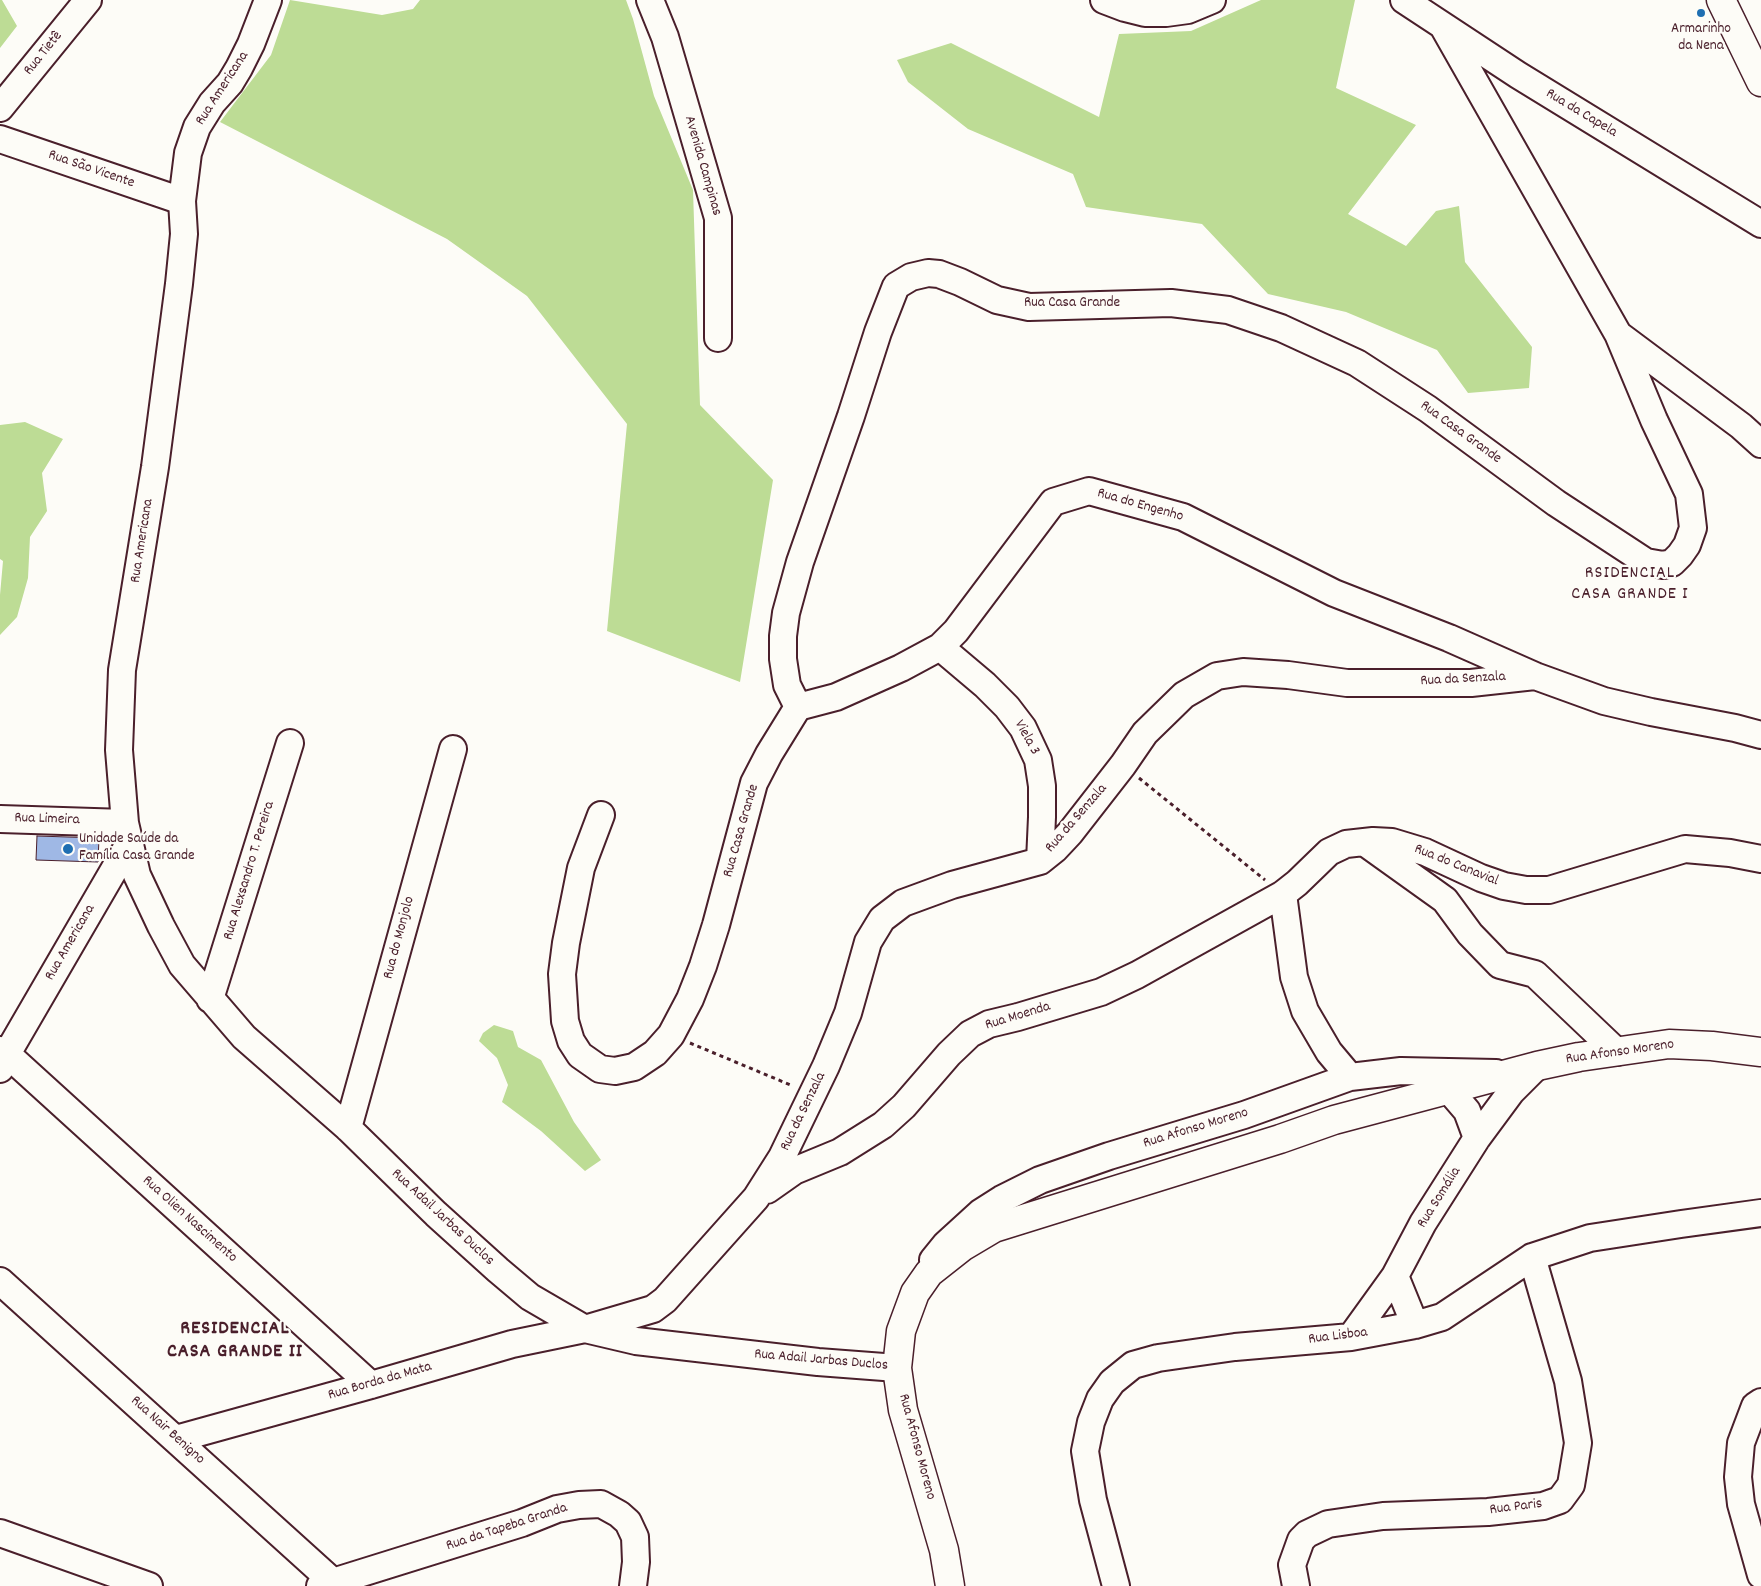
<!DOCTYPE html>
<html>
<head>
<meta charset="utf-8">
<style>
	body { margin:0 }
	canvas { display:block; background:#fdfcf7 }
</style>
</head>
<body>
<canvas width="1761" height="1586"></canvas>
<script>
const ctx = document.querySelector('canvas').getContext('2d');
ctx.lineJoin = 'round';
function fill(path, color) { ctx.fillStyle = color; ctx.fill(path, 'evenodd'); }
const shape = rows => new Path2D(rows.map(r => 'M' + r).join(''));
function strokePath(path, color, width, dash) { ctx.strokeStyle = color; ctx.lineWidth = width; ctx.lineCap = dash ? 'butt' : 'round'; ctx.setLineDash(dash || []); ctx.stroke(path); }
function write(font, color, halo, rows, align = 'center') {
  ctx.font = font + ' Dekko,sans-serif'; ctx.lineWidth = 4.5; ctx.setLineDash([]); ctx.textBaseline = 'middle'; ctx.strokeStyle = halo; ctx.fillStyle = color; for (const [text, x, y, turn = 0] of rows) {
    ctx.save(); ctx.translate(x, y); ctx.rotate((+turn || 0) * Math.PI / 180); ctx.textAlign = isNaN(turn) ? turn : align; if (halo) ctx.strokeText(text, 0, 0); ctx.fillText(text, 0, 0); ctx.restore();
  }
}
const green = shape([
	[0,0,2,0,17,26,0,48],
	[290,0,382,15,413,9,420,0,626,0,633,19,654,96,693,190,700,405,773,480,740,682,607,631,627,424,527,296,447,239,220,122,271,55],
	[1261,0,1355,0,1336,88,1416,125,1348,214,1406,246,1436,211,1459,206,1465,262,1532,347,1529,388,1468,393,1437,350,1346,312,1268,294,1202,224,1086,207,1073,174,968,129,908,82,897,60,951,43,1099,117,1119,34,1191,31],
	[25,422,63,439,42,473,47,511,30,537,28,578,17,617,0,635,0,595,3,561,0,559,0,425],
	[494,1025,513,1031,518,1047,541,1060,574,1122,601,1160,585,1171,541,1131,502,1102,508,1085,497,1058,479,1041,483,1033]
]);
const building = shape([
	[37,836,99,838,98,862,36,860,37,836]
]);
const path = shape([
	[1139,778,1265,880],
	[690,1043,793,1086]
]);
const minor = shape([
	[268,0,251,44,239,68,230,83,212,103,197,127,188,153,182,201,184,234,179,284,155,467,122,670,119,750,125,823,137,875,161,926,182,965,244,1037,348,1128,436,1214,498,1270,530,1297,585,1329,636,1341,818,1362,897,1368],
	[650,0,665,37,718,218,718,338],
	[1104,0,1125,8,1145,13,1166,13,1188,10,1212,0],
	[1404,0,1518,75,1761,224],
	[0,108,88,0],
	[0,139,182,201],
	[1619,335,1741,426,1761,444],
	[940,647,985,685,1007,707,1023,728,1038,760,1042,786,1042,817,1040,861],
	[798,707,787,685,783,659,783,636,786,613,800,562,851,416,878,332,896,286,911,277,928,273,939,274,960,282,997,300,1029,307,1171,303,1228,310,1281,328,1357,363,1428,409,1556,503,1646,562,1663,565,1672,563,1680,555,1687,545,1693,528,1689,494,1654,420,1618,334,1443,26],
	[798,707,836,697,901,668,940,647,956,631,1053,502,1089,491,1183,517,1334,593,1449,638,1535,676,1604,701,1651,712,1735,728,1761,735],
	[601,815,581,868,566,943,562,974,565,1021,571,1041,580,1055,600,1069,615,1071,634,1067,655,1053,671,1035,690,999,703,966,716,925,754,783,769,754,798,707],
	[0,819,125,823],
	[1364,842,1445,900,1470,934,1500,965,1535,974,1617,1052],
	[1283,894,1294,977,1305,1011,1329,1052,1350,1077],
	[210,999,290,743],
	[0,1050,7,1054,371,1385],
	[0,1069,7,1054,129,844],
	[1449,1090,1467,1111,1477,1138],
	[348,1128,453,749],
	[767,1190,794,1171,840,1152,883,1125,904,1106,949,1054,970,1034,989,1024,1018,1017,1101,992,1137,975,1283,894,1297,883,1329,852,1346,844,1373,841,1392,842,1425,852,1481,878,1504,886,1526,890,1549,890,1685,849,1730,853,1761,859],
	[933,1260,946,1244,980,1213,1002,1199,1040,1180,1109,1156,1244,1115,1350,1077,1401,1071,1496,1073],
	[1395,1276,1415,1325],
	[0,1281,333,1582],
	[1351,1337,1395,1276,1423,1223,1477,1138,1511,1092,1537,1066],
	[1761,1402,1755,1406,1741,1443,1738,1477,1741,1504,1761,1575],
	[176,1439,371,1385,512,1344,585,1329,653,1309,665,1300,756,1198,782,1157,826,1066,848,1013,868,942,882,919,903,903,952,885,1040,861,1055,849,1070,833,1123,765,1145,733,1184,695,1217,676,1243,672,1288,675,1347,683,1471,683,1535,676],
	[0,1533,149,1586],
	[320,1586,522,1523,557,1509,579,1505,601,1504,619,1514,628,1522,635,1537,636,1562,633,1586],
	[1116,1586,1093,1500,1085,1451,1091,1422,1100,1399,1112,1382,1133,1365,1158,1358,1235,1347,1351,1337,1415,1325,1442,1317,1532,1257,1590,1238,1681,1224,1761,1213],
	[1296,1586,1292,1565,1301,1540,1307,1534,1328,1524,1383,1516,1488,1512,1543,1506,1560,1500,1571,1485,1578,1443,1568,1381,1532,1257]
]);
const major = shape([
	[1721,0,1761,82],
	[950,1586,944,1550,903,1410,897,1368,901,1331,915,1293,929,1273,962,1247,994,1228,1280,1139,1334,1120,1537,1066,1579,1057,1669,1044,1712,1046,1761,1052]
]);
const markers = [
	[1701,13,5,"#1f6fb2"],
	[68,849,6,"#1f6fb2"]
];
const poiNames = [
	["Armarinho",1701,30],
	["da Nena",1701,47],
	["Unidade Saúde da",79,840,"left"],
	["Família Casa Grande",79,857,"left"]
];
const streetNames = [
	["Rua Tietê",44,54,-51],
	["Rua Americana",223,89,-57],
	["Rua da Capela",1581,114,31],
	["Avenida Campinas",702,166,74],
	["Rua São Vicente",91,170,19],
	["Rua Casa Grande",1072,304],
	["Rua Casa Grande",1460,433,36],
	["Rua do Engenho",1140,506,16],
	["Rua Americana",143,541,-81],
	["Rua da Senzala",1463,680,-3],
	["Viela 3",1026,738,61],
	["Rua da Senzala",1077,819,-49],
	["Rua Limeira",47,820,2],
	["Rua Casa Grande",742,831,-74],
	["Rua do Canavial",1456,866,22],
	["Rua Alexsandro T. Pereira",250,871,-73],
	["Rua do Monjolo",400,938,-75],
	["Rua Americana",71,943,-60],
	["Rua Moenda",1018,1017,-17],
	["Rua Afonso Moreno",1620,1053,-8],
	["Rua da Senzala",804,1112,-64],
	["Rua Afonso Moreno",1196,1129,-17],
	["Rua Somália",1440,1198,-58],
	["Rua Adail Jarbas Duclos",442,1218,43],
	["Rua Olien Nascimento",189,1220,42],
	["Rua Lisboa",1338,1337,-7],
	["Rua Adail Jarbas Duclos",821,1361,5],
	["Rua Borda da Mata",380,1382,-16],
	["Rua Nair Benigno",167,1431,42],
	["Rua Afonso Moreno",916,1447,75],
	["Rua Paris",1516,1508,-7],
	["Rua da Tapeba Granda",507,1528,-18]
];
const quarterNames = [
	["RSIDENCIAL",1630,575],
	["CASA GRANDE I",1630,596]
];
const districtNames = [
	["RESIDENCIAL",235,1330],
	["CASA GRANDE II",235,1353]
];
fill(green, '#bddc95');
fill(building, '#9fb8e5');
strokePath(building, '#4a1f2b', 1);
strokePath(minor, '#4a1f2b', 30);
strokePath(major, '#4a1f2b', 31);
strokePath(path, '#4a1f2b', 3, [4, 4]);
strokePath(minor, '#fdfcf7', 26);
strokePath(major, '#fdfcf7', 28);
for (const [x, y, r, color] of markers) { const dot = new Path2D(); dot.arc(x, y, r, 0, 2 * Math.PI); ctx.fillStyle = color; ctx.fill(dot); strokePath(dot, '#fdfcf7', 2); }
write('15px', '#4a1f2b', '#fdfcf7', poiNames);
write('15px', '#4a1f2b', '#fdfcf7', streetNames);
ctx.letterSpacing = '1px';
write('18px', '#4a1f2b', '#fdfcf7', quarterNames);
ctx.letterSpacing = '0px';
ctx.letterSpacing = '1px';
write('bold 20px', '#4a1f2b', '#fdfcf7', districtNames);
ctx.letterSpacing = '0px';
</script>
</body>
</html>
